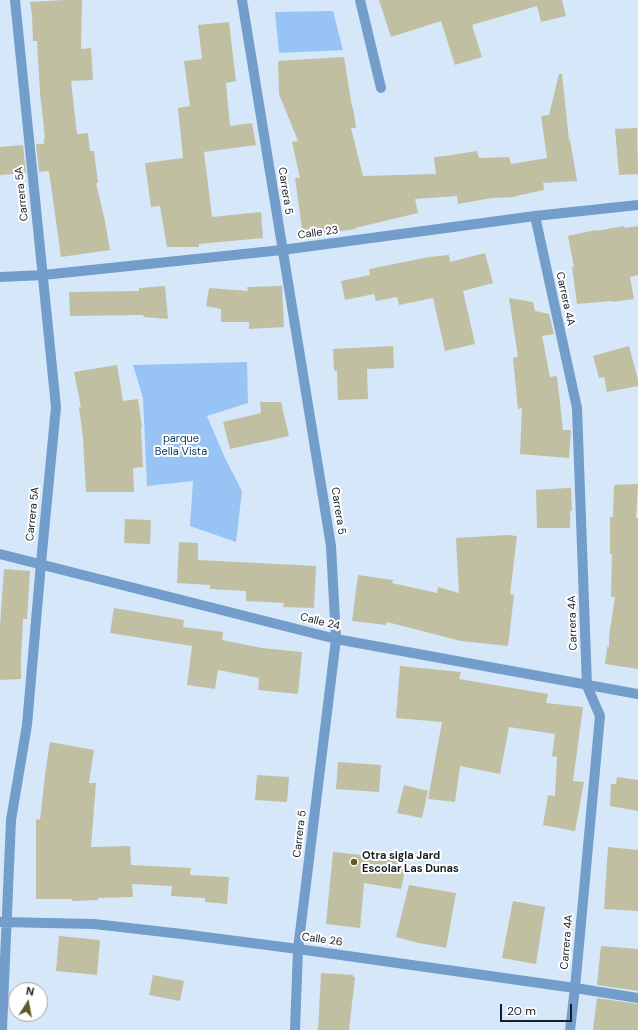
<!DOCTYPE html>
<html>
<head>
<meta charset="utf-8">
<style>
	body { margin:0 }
	#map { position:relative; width:638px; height:1030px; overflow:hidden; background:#d6e7fa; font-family:"DM Sans",sans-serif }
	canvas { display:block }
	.north { position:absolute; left:8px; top:982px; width:40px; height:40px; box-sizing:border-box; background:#fff; border:1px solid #a2a5a8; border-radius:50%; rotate:11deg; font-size:11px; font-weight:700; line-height:16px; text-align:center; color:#161e26 }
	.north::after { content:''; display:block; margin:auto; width:14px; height:18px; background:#5e5b28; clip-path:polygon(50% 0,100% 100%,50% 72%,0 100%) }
	.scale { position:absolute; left:500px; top:1004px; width:72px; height:18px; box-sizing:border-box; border:2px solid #161e26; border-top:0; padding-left:5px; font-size:12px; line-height:14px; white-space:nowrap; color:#161e26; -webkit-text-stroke:3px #fff; paint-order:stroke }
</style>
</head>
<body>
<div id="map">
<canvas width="638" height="1030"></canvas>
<div class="north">N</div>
<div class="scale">20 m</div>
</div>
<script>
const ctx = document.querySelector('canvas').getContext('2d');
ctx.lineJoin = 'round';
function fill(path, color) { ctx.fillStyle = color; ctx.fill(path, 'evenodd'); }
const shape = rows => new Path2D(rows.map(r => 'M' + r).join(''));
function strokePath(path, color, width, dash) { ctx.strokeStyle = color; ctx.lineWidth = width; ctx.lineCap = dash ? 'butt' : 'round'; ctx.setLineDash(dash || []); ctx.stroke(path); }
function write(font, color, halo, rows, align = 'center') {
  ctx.font = font + ' "DM Sans",sans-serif'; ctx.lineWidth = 4; ctx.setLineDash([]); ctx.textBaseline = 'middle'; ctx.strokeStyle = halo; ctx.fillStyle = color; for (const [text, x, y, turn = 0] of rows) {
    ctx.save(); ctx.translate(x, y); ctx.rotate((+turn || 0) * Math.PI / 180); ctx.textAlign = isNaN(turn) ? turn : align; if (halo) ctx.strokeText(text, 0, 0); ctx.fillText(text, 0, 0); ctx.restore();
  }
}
const green = shape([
	[333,11,343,50,279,53,275,12],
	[247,362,248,403,207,416,225,458,242,491,236,542,190,526,193,481,147,486,143,398,133,365]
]);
const building = shape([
	[64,0,82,0,81,49,91,48,93,80,71,81,77,134,88,133,90,151,94,151,98,183,96,183,105,221,110,250,61,257,49,171,39,172,36,144,44,144,44,138,45,138,40,93,37,41,33,41,32,15,30,2],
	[379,0,562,0,566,16,541,22,537,6,472,25,482,57,455,65,441,21,391,37],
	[229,22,236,81,226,83,230,126,252,123,256,145,204,152,212,217,261,212,263,238,199,244,199,247,167,247,160,206,151,207,145,163,183,158,178,108,190,106,184,61,202,59,198,25],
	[344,57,352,107,353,107,356,128,351,128,363,176,436,174,434,157,446,156,477,151,479,158,509,157,511,164,547,158,541,116,549,115,559,74,562,74,569,140,570,140,577,181,543,183,544,190,516,196,516,197,492,198,458,204,457,196,415,199,418,213,355,228,356,229,303,236,295,178,300,178,292,142,298,141,279,94,278,61],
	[637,128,638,174,619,175,615,129],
	[23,145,26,173,0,175,0,147],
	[624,226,625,228,638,226,638,275,630,277,634,299,612,302,612,301,577,304,572,267,574,267,568,236,596,230,596,231],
	[485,253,493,283,463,291,475,344,445,351,433,298,399,305,397,297,376,301,374,294,345,300,341,281,370,275,369,269,429,257,449,255,450,262],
	[165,286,168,319,144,317,143,315,70,316,69,292,139,291,139,288],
	[282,286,284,327,249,329,249,322,221,322,221,309,206,306,209,288,248,291,247,287],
	[509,298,533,302,535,311,549,314,554,334,542,336,550,377,557,376,563,430,571,430,569,458,520,454,522,408,518,409,513,358,518,357],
	[393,346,394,368,367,369,368,399,338,400,337,371,334,371,333,349],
	[629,346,638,380,638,386,607,392,604,377,599,378,593,356],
	[117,365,123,401,138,399,142,427,141,428,143,467,133,468,134,492,86,492,83,438,79,407,81,407,74,372],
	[260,402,281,402,289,436,230,449,223,422,261,413],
	[638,484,636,518,638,518,638,669,605,664,607,647,609,647,609,636,615,597,611,597,612,554,610,554,610,517,613,517,614,485],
	[567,488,571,488,572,511,570,511,570,528,537,528,536,490],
	[125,519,151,520,150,544,124,543],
	[507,535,517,536,510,594,514,595,508,646,461,641,387,622,386,625,352,621,358,575,393,580,392,583,437,593,438,587,459,593,456,538],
	[179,542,198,543,198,560,316,566,314,608,283,607,284,603,246,601,246,591,210,589,210,585,177,583],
	[4,569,30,571,27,619,23,619,21,658,21,679,0,680,0,626],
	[114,608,184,620,183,627,223,632,222,640,262,648,302,652,298,694,258,690,259,678,218,670,215,689,187,685,192,646,110,633],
	[400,666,461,672,459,679,548,694,546,703,583,707,573,781,584,782,575,831,543,825,548,795,555,796,557,757,552,756,555,734,509,727,500,774,460,766,455,802,428,799,442,722,396,718],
	[50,742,94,750,89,783,96,783,91,847,130,846,131,865,191,868,190,875,229,877,227,904,205,902,205,898,171,896,172,886,132,884,133,897,98,898,98,900,72,901,72,899,36,899,36,819,40,820,46,767],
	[338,762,381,765,379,792,336,789],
	[257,775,289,777,287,802,255,800],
	[617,777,638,780,638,811,610,806,611,784,616,784],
	[404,785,428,791,422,818,397,813],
	[608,847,638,850,638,911,604,909],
	[333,852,407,860,401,889,364,883,360,928,326,924],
	[409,885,456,893,446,948,414,942,415,942,396,937],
	[513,901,545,907,536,964,502,958],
	[59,936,100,940,97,975,56,971],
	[601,946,638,949,638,991,597,985],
	[321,973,353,975,353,977,355,977,349,1030,318,1030],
	[153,975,184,981,180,1001,149,995],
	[597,998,638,1004,638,1030,593,1030]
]);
const lane = shape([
	[360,0,381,88]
]);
const street = shape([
	[242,0,331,546,336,639,298,949,295,1030],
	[535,216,577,408,587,686,600,716,575,988,570,1030],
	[0,277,43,275,282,250,535,216,638,205],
	[0,554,336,639,638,694],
	[1,922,94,924,182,934,298,949,575,988,638,998],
	[2,1030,11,820,27,725,41,563,56,407,15,0]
]);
const markers = [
	[354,862,4,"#5e5b28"]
];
const streetNames = [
	["Carrera 5",285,191,81],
	["Carrera 5A",22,194,-96],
	["Calle 23",318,233,-8],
	["Carrera 4A",565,299,78],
	["Carrera 5",338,511,81],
	["Carrera 5A",33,514,-84],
	["Calle 24",320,622,14],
	["Carrera 4A",573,623,-92],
	["Carrera 5",300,834,-83],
	["Calle 26",322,940,8],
	["Carrera 4A",567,942,-85]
];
const parkNames = [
	["parque",181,439],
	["Bella Vista",181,452]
];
const poiNames = [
	["Otra sigla Jard",362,856],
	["Escolar Las Dunas",362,869]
];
fill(green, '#98c4f5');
fill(building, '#c0bfa1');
strokePath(lane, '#739dca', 10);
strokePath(street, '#739dca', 10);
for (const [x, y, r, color] of markers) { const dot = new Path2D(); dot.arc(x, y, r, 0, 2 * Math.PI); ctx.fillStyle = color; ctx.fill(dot); strokePath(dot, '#fff', 1.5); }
write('11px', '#161e26', '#fff', streetNames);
write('11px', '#0f3d69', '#fff', parkNames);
write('bold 11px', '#161e26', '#fff', poiNames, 'left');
</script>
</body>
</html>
